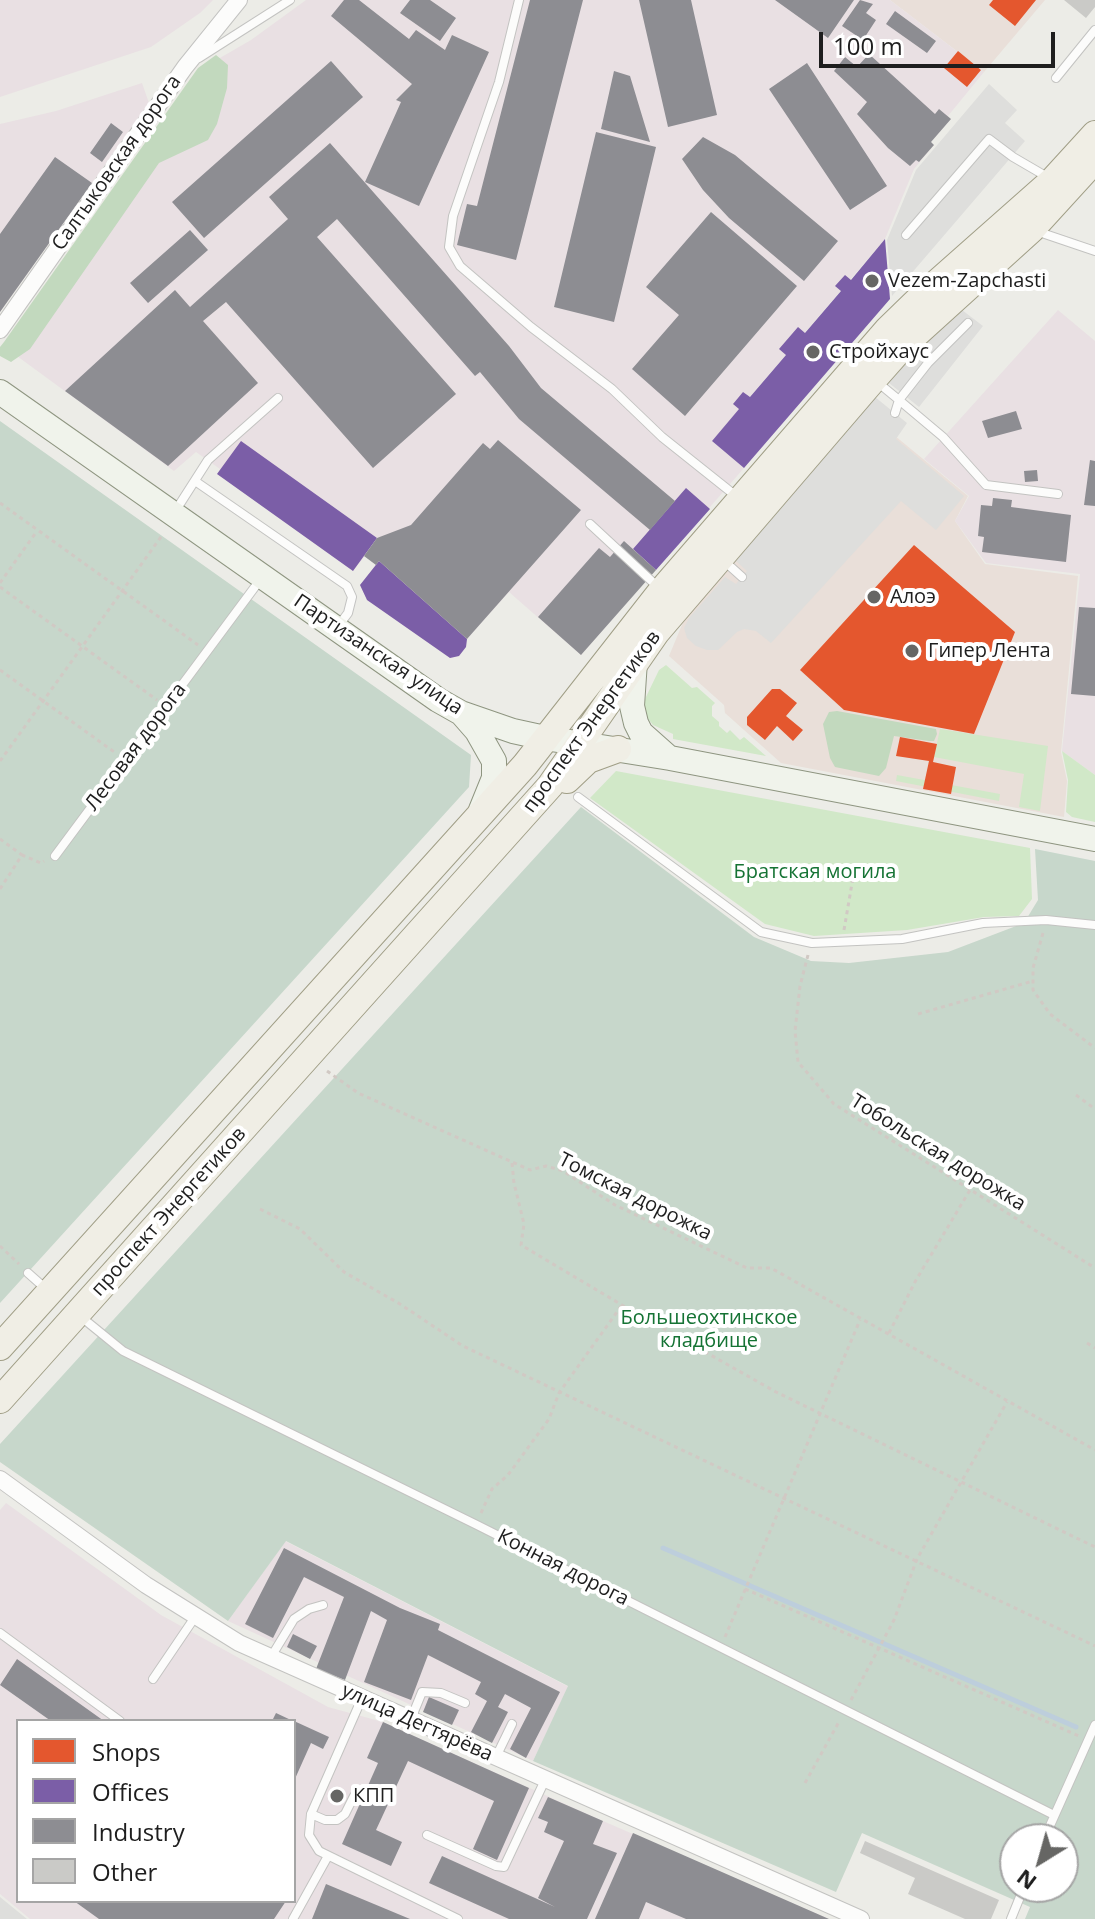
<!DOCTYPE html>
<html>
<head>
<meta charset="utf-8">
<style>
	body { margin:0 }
	#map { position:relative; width:1095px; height:1919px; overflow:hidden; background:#ecece7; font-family:"Open Sans",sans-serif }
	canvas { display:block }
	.legend { position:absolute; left:16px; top:1719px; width:280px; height:184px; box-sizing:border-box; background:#fff; border:2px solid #a5a5a5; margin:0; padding:10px 14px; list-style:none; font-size:24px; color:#1e1e1e }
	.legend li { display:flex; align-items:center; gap:16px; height:40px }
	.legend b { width:40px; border:2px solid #a5a5a5 }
	.north { position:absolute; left:999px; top:1823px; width:80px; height:80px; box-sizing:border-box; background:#fff; border:2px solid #a5a5a5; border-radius:50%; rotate:217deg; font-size:22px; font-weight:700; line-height:32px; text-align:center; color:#1e1e1e }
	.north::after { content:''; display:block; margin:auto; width:28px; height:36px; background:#666664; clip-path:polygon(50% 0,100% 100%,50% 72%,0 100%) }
	.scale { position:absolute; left:819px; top:32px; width:236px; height:36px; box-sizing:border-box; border:4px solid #1e1e1e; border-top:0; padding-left:10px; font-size:24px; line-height:28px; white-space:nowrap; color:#1e1e1e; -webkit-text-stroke:6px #fff; paint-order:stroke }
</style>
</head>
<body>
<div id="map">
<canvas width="1095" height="1919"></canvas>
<ul class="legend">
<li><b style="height:22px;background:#e4572e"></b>Shops</li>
<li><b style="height:22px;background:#7b5ea7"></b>Offices</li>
<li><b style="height:22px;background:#8d8d92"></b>Industry</li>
<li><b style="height:22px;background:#cacac7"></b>Other</li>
</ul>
<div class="north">N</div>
<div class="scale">100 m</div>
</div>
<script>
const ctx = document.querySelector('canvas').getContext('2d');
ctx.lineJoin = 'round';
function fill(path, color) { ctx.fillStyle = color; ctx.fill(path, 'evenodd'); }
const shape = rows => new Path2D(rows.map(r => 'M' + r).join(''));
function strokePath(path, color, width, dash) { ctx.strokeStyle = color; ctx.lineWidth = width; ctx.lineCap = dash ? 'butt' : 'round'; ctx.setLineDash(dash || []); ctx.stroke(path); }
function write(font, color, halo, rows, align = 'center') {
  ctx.font = font + ' "Open Sans",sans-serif'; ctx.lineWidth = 8; ctx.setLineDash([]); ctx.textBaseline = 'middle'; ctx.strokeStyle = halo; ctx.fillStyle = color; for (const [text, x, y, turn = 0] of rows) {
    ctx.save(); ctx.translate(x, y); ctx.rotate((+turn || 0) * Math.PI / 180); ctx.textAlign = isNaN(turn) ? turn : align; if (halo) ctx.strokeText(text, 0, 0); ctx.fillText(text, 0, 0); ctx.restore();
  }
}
const commercial = shape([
	[890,0,1045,0,984,72],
	[866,412,968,496,955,521,985,564,1078,576,1061,752,1067,781,1064,817,781,763,725,713,724,705,669,656,684,620]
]);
const industrial = shape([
	[0,0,213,0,200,13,151,47,0,97],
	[306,0,890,0,984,72,948,116,951,119,931,142,934,145,914,169,885,239,712,441,744,468,581,655,509,592,467,639,466,647,459,656,450,658,367,600,360,585,376,565,365,556,353,571,217,474,220,469,196,452,174,471,6,348,206,66,251,40],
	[142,83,149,103,0,312,0,124,56,111],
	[1058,310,1095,341,1095,775,1062,751,1080,574,986,563,955,521,969,496,924,459],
	[6,1503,161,1615,328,1707,383,1722,603,1821,829,1919,30,1919,0,1894,0,1510],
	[18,1721,294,1721,294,1901,18,1901],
	[285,1541,569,1687,533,1761,228,1621]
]);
const grass = shape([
	[666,665,692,688,697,687,715,703,712,706,712,716,719,722,719,726,727,733,730,730,740,740,744,737,766,756,673,739,673,734,653,725,645,715,645,699,659,670],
	[940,729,1048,746,1040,811,1019,807,1024,774,934,757],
	[1062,751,1095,775,1095,822,1072,817,1066,812,1068,780],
	[616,771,1030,848,1032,899,1019,916,984,917,907,930,814,936,765,924,590,798],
	[897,775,1000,794,999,801,896,781]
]);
const forest = shape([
	[216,55,228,65,227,88,217,124,208,140,159,163,30,349,11,362,0,356,0,347,4,342,198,68],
	[837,711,936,729,937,734,934,741,929,741,894,736,886,768,879,776,835,767,830,758,823,724,829,712]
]);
const cemetery = shape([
	[0,421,471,755,469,787,0,1303],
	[581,807,754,937,811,961,849,963,948,952,1024,923,1038,900,1035,849,1095,861,1095,1919,1025,1919,1030,1907,862,1833,836,1892,533,1761,568,1686,286,1541,228,1621,0,1462,0,1444],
	[1015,1839,1063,1839,1063,1887,1015,1887]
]);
const parking = shape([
	[989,84,1017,110,1005,123,1025,141,892,296,887,240,916,170],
	[962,310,983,326,919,407,889,383,916,352],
	[875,397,907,423,896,439,964,496,936,530,901,501,771,643,756,631,744,629,737,632,718,650,707,650,696,646,687,638,684,628,689,618,725,577,736,584,747,571,735,560],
	[0,1897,27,1919,0,1919]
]);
const shops = shape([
	[993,0,1036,0,1015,26,989,5],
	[958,51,981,70,967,87,944,68],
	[914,545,1015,632,974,734,844,710,800,670],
	[772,689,780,689,797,703,786,716,803,730,793,741,777,726,765,740,747,725,747,717],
	[900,737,937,744,933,762,956,767,951,794,923,789,929,761,896,756]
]);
const offices = shape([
	[885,239,890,299,744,468,712,441,739,409,733,404,743,392,750,397,786,355,779,349,798,327,805,333,841,291,835,286,845,275,851,280],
	[241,441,377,538,353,571,217,474],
	[686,488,710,509,656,570,633,549],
	[379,561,467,639,466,647,459,656,450,658,367,600,360,585]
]);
const industry = shape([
	[344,0,359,0,409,39,416,30,445,50,452,35,489,52,419,206,365,182,401,102,396,100,412,84,331,16],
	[410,0,430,0,456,18,440,41,400,13],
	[530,0,583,0,516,260,457,245,467,204,477,206],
	[639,0,691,0,717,115,668,127],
	[775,0,854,0,828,38],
	[860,0,873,4,866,13,876,20,863,40,842,26],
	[895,11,936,41,927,53,886,24],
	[869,54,935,114,939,109,951,119,931,142,934,145,919,162,916,160,910,166,888,148,857,114,867,102,834,71,845,57,857,67],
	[331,61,363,97,204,238,172,202],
	[807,63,887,186,850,210,769,89],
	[614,71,630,76,650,142,601,129],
	[111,123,123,132,102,162,90,153],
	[596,132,656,147,614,322,554,307],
	[703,137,735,155,838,241,804,281,729,218,703,190,682,159],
	[330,143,509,346,541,388,675,501,650,530,519,419,480,372,475,376,337,219,317,237,456,394,373,468,226,302,203,321,258,383,168,466,65,391,175,290,190,307,288,219,269,197],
	[55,157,92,183,0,312,0,234],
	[711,212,797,286,685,416,632,369,679,315,646,287],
	[190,230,208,250,148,303,130,283],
	[1016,411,1022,429,988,438,982,421],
	[498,440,581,510,467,639,379,561,376,565,364,556,377,538,411,525,483,443,490,449],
	[1090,460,1095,461,1095,506,1084,505],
	[1037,470,1038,481,1025,482,1024,471],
	[993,498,1012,500,1011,507,1071,515,1066,562,982,552,984,537,978,536,981,505,992,506],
	[624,541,656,570,581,655,538,617,599,548,610,557],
	[1079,607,1095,608,1095,696,1071,694],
	[284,1548,400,1608,440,1624,438,1630,560,1692,526,1758,510,1749,531,1708,505,1694,498,1707,508,1712,492,1743,471,1732,487,1701,475,1694,481,1682,428,1655,411,1700,364,1682,387,1620,371,1611,345,1680,316,1669,344,1597,304,1577,273,1638,245,1624],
	[293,1634,317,1646,310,1659,287,1647],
	[17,1659,104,1721,51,1721,0,1685],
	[429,1697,459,1710,452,1725,423,1712],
	[276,1713,293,1721,272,1721],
	[294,1721,329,1737,323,1749,311,1743,294,1781],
	[383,1722,529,1788,497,1860,473,1849,494,1801,408,1761,376,1830,402,1842,391,1866,342,1844,378,1763,367,1758],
	[335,1787,345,1792,339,1805,329,1800],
	[548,1797,603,1821,593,1844,617,1853,587,1919,509,1919,429,1883,442,1856,555,1907,538,1898,564,1841,544,1832,548,1822,538,1818],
	[633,1833,829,1919,686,1919,646,1902,639,1919,595,1919],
	[326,1884,410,1919,312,1919],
	[74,1901,286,1901,274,1919,99,1919]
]);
const stream = shape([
	[663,1548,1076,1727]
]);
const building = shape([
	[1064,0,1095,0,1095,7,1086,18],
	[865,1841,999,1900,991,1919,965,1919,908,1894,915,1878,860,1853]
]);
const path = shape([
	[0,503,198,645],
	[0,583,37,531],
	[0,587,157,700],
	[0,670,117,754],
	[0,761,163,534],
	[0,839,22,855],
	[0,889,22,855,41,863,44,861],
	[844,930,855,866],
	[1043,933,1033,968,1033,990,1050,1014,1095,1048],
	[808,955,800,986,795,1031,798,1062,834,1104,1095,1268],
	[918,1014,1033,981],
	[327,1071,358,1093,530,1170,546,1166,563,1171,615,1205,747,1268,771,1268,1095,1450],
	[1076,1095,1095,1109],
	[512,1163,514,1183,524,1224,521,1245,622,1305,776,1392,1095,1547],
	[260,1209,300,1229,344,1272,400,1304,463,1346,1095,1646],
	[0,1246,19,1264],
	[889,1333,916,1280,970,1190],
	[1087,1343,1095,1348],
	[481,1513,492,1489,508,1475,549,1419,559,1393,622,1305],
	[745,1589,1079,1736],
	[725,1637,860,1320],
	[851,1700,894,1620,917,1559,1007,1402],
	[805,1783,840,1720]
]);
const lane = shape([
	[519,0,499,82,453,216,449,247,460,266,531,327,612,389,662,437,736,496],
	[199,58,290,0],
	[1056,78,1095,30],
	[1036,231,1095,251],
	[906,235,989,139,1013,157,1049,178],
	[968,323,928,363,899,400,943,437,986,485,1058,494],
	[876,381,899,400,895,413],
	[195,481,347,586,352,597,348,613,339,625],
	[176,510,208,460,278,398],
	[590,524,658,587],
	[722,559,742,577],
	[578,797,761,932,812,943,902,939,983,923,1046,920,1095,925],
	[55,856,260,580],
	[28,1273,46,1289],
	[80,1316,123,1351,477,1525,1054,1815],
	[0,1633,120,1721],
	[271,1657,294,1619,309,1609,323,1605],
	[153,1679,195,1617],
	[411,1719,422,1692,441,1693,465,1703],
	[496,1757,512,1724],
	[354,1796,345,1814,337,1820,325,1820,311,1814,362,1698],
	[311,1814,309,1835,319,1851,458,1919],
	[427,1835,496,1866,504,1867,545,1780],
	[1044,1839,1095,1725],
	[293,1919,328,1856],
	[1011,1919,1024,1887]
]);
const street = shape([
	[0,330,185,67,239,0],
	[0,1479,146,1585,239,1643,861,1919]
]);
const secondary = shape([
	[0,392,438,700,461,713,513,731,545,738,670,758,1095,839],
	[635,661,632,706,636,723,641,733,668,757],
	[463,715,477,731,494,761,494,778,481,810]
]);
const primary = shape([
	[567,780,588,760,618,749],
	[0,1347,525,765,662,590,888,329,923,295,1053,180,1095,134],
	[0,1400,550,786,656,633,874,379,905,344,1032,229,1095,160]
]);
const markers = [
	[872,281,8,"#666664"],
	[813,352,8,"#666664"],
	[874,597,8,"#666664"],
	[912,651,8,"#666664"],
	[337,1796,8,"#666664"]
];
const streetNames = [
	["Салтыковская дорога",117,163,-55],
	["Партизанская улица",378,655,34],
	["проспект Энергетиков",592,722,-54],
	["Лесовая дорога",136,747,-53],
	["Тобольская дорожка",938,1153,32],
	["Томская дорожка",635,1197,27],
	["проспект Энергетиков",169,1212,-48],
	["Конная дорога",563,1568,27],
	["улица Дегтярёва",417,1723,24]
];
const poiNames = [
	["Vezem-Zapchasti",888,281],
	["Стройхаус",829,352],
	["Алоэ",890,597],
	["Гипер Лента",928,651],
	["КПП",353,1796]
];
const parkNames = [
	["Братская могила",815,872],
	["Большеохтинское",709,1318],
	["кладбище",709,1341]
];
fill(commercial, '#e9dfd9');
fill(industrial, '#e9e0e3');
fill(grass, '#d1e8c8');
fill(forest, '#c2d9be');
fill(cemetery, '#c7d7cb');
fill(parking, '#dededc');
fill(shops, '#e4572e');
fill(offices, '#7b5ea7');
fill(industry, '#8d8d92');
strokePath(stream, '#bdcedc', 5);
fill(building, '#cacac7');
strokePath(lane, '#c3c3c1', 10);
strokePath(street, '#c3c3c1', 18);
strokePath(secondary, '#8e9580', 26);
strokePath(primary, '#a09e86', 28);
strokePath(path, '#d1c9c4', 3, [4, 4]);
strokePath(lane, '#fcfcfb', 8);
strokePath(street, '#fcfcfb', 16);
strokePath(secondary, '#f0f3eb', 24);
strokePath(primary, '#f0eee5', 26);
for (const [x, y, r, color] of markers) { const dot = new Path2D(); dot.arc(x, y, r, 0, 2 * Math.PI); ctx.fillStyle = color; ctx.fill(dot); strokePath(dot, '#fff', 3); }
write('20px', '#1e1e1e', '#fff', streetNames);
write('20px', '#1e1e1e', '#fff', poiNames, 'left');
write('20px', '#157334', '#fff', parkNames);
</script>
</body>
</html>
